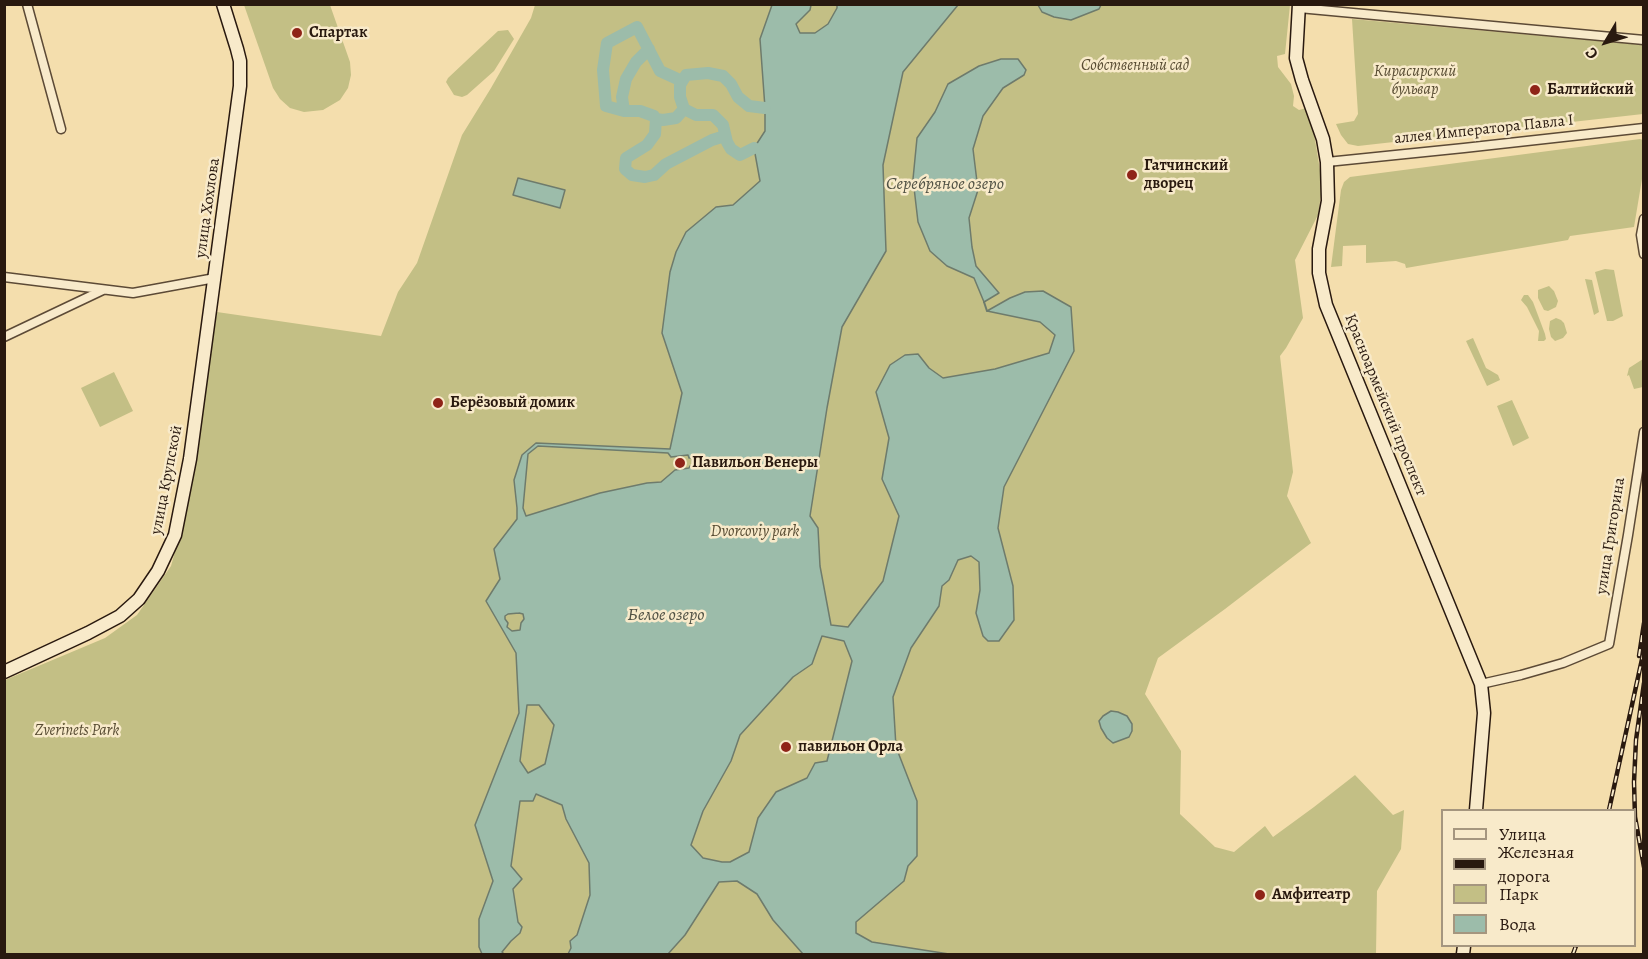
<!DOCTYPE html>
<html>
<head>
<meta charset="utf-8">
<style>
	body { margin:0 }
	#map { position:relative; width:1648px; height:959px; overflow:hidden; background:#f4dead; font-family:Alegreya,serif }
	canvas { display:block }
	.frame { position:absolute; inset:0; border:6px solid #29190f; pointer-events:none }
	.legend { position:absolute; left:1441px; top:809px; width:195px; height:138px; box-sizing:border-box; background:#f8eaca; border:2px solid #a5967f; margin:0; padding:8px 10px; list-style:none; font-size:18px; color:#29190f }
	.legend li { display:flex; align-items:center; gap:12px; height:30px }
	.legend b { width:30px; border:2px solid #a5967f }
	.north { position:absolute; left:1576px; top:12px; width:60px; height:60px; -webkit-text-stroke:4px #f8eaca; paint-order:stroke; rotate:232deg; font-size:16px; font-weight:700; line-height:24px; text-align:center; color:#29190f }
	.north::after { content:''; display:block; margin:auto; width:21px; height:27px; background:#29190f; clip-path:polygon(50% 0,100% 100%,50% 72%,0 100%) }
</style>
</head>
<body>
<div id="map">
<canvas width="1648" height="959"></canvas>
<div class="frame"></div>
<ul class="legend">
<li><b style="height:8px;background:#f8eaca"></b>Улица</li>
<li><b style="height:8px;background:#29190f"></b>Железная дорога</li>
<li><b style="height:16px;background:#c3bf85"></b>Парк</li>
<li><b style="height:16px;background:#9cbcaa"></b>Вода</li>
</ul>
<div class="north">С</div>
</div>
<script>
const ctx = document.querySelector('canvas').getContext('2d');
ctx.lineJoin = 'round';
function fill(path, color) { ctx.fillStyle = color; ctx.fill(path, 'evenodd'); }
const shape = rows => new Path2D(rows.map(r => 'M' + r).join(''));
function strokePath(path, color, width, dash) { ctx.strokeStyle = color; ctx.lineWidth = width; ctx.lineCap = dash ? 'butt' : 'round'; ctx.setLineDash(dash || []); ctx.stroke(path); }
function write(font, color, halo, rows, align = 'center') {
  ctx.font = font + ' Alegreya,serif'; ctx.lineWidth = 5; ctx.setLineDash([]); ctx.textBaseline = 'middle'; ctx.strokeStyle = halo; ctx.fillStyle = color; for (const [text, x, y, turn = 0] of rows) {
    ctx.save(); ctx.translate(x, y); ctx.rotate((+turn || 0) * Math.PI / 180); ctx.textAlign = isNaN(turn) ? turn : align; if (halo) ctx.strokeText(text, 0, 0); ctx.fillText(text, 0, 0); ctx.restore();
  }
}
const green = shape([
	[244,5,330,5,350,62,351,75,348,88,340,100,323,110,304,112,290,108,280,99,273,88],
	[535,5,1290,5,1285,54,1277,56,1278,67,1291,84,1294,96,1293,106,1299,110,1306,108,1314,134,1320,170,1321,195,1318,215,1295,260,1303,318,1286,348,1280,356,1293,472,1287,496,1311,543,1225,609,1158,658,1145,694,1181,751,1180,814,1215,847,1234,852,1265,826,1273,837,1314,807,1355,775,1393,815,1404,810,1401,849,1377,891,1376,954,5,954,5,680,105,638,137,615,171,566,187,509,217,312,381,336,398,292,417,263,462,135,491,88,531,18],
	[1352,19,1643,45,1642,101,1643,102,1643,114,1358,146,1348,144,1341,135,1336,124,1354,121,1358,114],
	[508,30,514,39,494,71,467,95,462,97,454,95,446,82,448,78,498,31],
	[1640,139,1643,140,1643,173,1634,227,1570,236,1568,240,1406,268,1405,264,1396,261,1366,263,1366,245,1343,246,1342,266,1331,267,1341,190,1344,182,1350,177],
	[1605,269,1614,270,1623,316,1613,321,1607,321,1595,272],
	[1585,279,1592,280,1599,312,1594,315],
	[1549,286,1554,291,1558,301,1556,307,1548,311,1544,310,1538,298,1538,290],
	[1524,295,1528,295,1533,302,1545,334,1546,339,1544,341,1538,341,1539,331,1527,307,1521,300],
	[1556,318,1561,320,1564,323,1567,333,1563,338,1555,341,1551,337,1549,329,1550,321],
	[1473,338,1486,368,1498,375,1500,380,1487,386,1466,341],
	[1643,359,1643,387,1634,389,1629,375,1627,376,1629,368],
	[114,372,133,411,100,427,81,388],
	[1512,400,1529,438,1513,446,1497,406]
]);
const water = shape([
	[772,5,811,5,810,10,796,24,800,33,815,33,828,24,837,8,837,5,958,5,903,72,883,165,886,251,842,327,827,408,810,516,818,528,820,566,831,625,848,627,883,581,899,516,882,479,889,438,876,392,890,365,905,355,918,354,929,368,943,378,995,369,1049,353,1055,335,1040,322,987,311,1010,298,1025,292,1043,291,1071,307,1074,351,1004,487,998,528,1013,586,1014,620,999,641,988,641,983,636,976,613,980,590,979,562,971,556,958,560,949,580,942,586,939,606,911,648,893,697,896,747,917,801,917,856,908,866,904,881,856,922,856,933,872,942,949,954,803,954,773,920,757,894,737,881,719,882,685,935,668,954,568,954,571,948,570,941,577,935,590,895,589,863,566,819,562,805,536,794,533,801,520,801,511,866,522,879,513,889,518,922,522,927,520,933,511,941,502,952,504,954,482,954,479,947,479,919,493,881,475,825,519,713,516,653,486,601,500,579,494,549,517,519,517,508,514,480,522,455,536,443,670,449,682,393,662,333,670,272,676,252,686,232,716,207,733,205,760,181,754,148,765,131,765,108,760,39,772,5],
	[538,446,668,453,671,457,688,455,689,458,692,458,693,465,690,466,689,468,675,470,661,482,647,483,600,493,526,516,523,508,528,454,538,446],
	[519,613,523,614,524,619,521,623,520,630,512,631,507,627,508,623,505,619,505,616,508,614,519,613],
	[822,636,844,641,852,661,827,761,815,763,807,778,776,792,758,818,749,852,730,862,722,862,703,858,691,845,703,811,731,761,740,735,793,677,812,664,822,636],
	[527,705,539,705,554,725,545,764,528,773,520,761,527,705],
	[1038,5,1101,5,1099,9,1071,20,1054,17,1042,12,1038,5],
	[1001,59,1018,59,1026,70,1024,75,1003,88,983,116,973,149,978,190,969,218,972,247,976,266,999,293,984,302,974,278,947,266,930,251,918,222,913,179,917,138,935,112,948,84,979,66,1001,59],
	[518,178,565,190,560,208,513,195,518,178],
	[1111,711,1118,712,1127,716,1132,724,1132,731,1129,737,1113,743,1107,738,1101,728,1099,721,1103,716,1111,711]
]);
const stream = shape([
	[984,302,987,311]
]);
const river = shape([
	[682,81,660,71,637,27,607,43,603,70,606,106,624,111,640,111,654,116,656,119,663,120,676,118,684,109],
	[624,111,622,97,626,79,636,62,649,49],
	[656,119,655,134,647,145,626,158,625,169,632,175,645,177,654,175,666,164,712,140,725,136],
	[754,148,740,155,731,149,727,142,723,125,713,115,696,115,684,109,680,97,680,85,686,75,708,73,723,76,731,84,738,97,749,106,765,108]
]);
const street = shape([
	[27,4,61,129],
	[1299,8,1644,40],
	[1327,162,1464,148,1644,128],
	[1644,219,1641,235,1644,254],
	[4,277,133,293,215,278],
	[4,337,103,290],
	[1481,684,1521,675,1563,663,1609,644,1628,535,1644,432]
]);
const secondary = shape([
	[1299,4,1296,58,1302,80,1323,139,1327,162,1328,201,1319,249,1319,273,1326,305,1481,684,1484,713,1476,810],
	[4,672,88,633,120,616,139,599,158,571,175,535,190,459,240,86,240,61,237,49,223,4],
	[1463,954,1464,946]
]);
const rail = shape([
	[1639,656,1644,623],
	[1644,683,1636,740,1634,782,1635,817,1644,867],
	[1609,810,1644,650],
	[1573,954,1576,946]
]);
const markers = [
	[297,33,6,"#8f2418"],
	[1535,90,6,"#8f2418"],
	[1132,175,6,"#8f2418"],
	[438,403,6,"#8f2418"],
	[680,463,6,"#8f2418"],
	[786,747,6,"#8f2418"],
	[1260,895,6,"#8f2418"]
];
const poiNames = [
	["Спартак",309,33],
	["Балтийский",1547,90],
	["Гатчинский",1144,166],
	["дворец",1144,184],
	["Берёзовый домик",450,403],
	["Павильон Венеры",692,463],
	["павильон Орла",798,747],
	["Амфитеатр",1272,895]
];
const parkNames = [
	["Собственный сад",1135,66],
	["Кирасирский",1415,72],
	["бульвар",1415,90],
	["Dvorcoviy park",755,532],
	["Zverinets Park",77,731]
];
const streetNames = [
	["аллея Императора Павла I",1484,130,-6],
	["улица Хохлова",208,208,-82],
	["Красноармейский проспект",1385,405,68],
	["улица Крупской",167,480,-79],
	["улица Григорина",1611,536,-81]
];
const waterNames = [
	["Серебряное озеро",945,185],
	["Белое озеро",666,616]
];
fill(green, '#c3bf85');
fill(water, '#9cbcaa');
strokePath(water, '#6e7b6c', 1.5);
strokePath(stream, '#6e7b6c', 2);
strokePath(river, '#9cbcaa', 12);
strokePath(street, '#5c4a36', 11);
strokePath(secondary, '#29190f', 15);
strokePath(street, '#f8eaca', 8);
strokePath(secondary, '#f8eaca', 12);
strokePath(rail, '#29190f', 4.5);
strokePath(rail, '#f8eaca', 2, [7]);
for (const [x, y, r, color] of markers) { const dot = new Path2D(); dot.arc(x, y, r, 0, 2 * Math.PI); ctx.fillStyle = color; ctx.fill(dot); strokePath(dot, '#f8eaca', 2); }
write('bold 16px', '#29190f', '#f8eaca', poiNames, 'left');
write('italic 16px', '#574b32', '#f8eaca', parkNames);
write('16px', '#29190f', '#f8eaca', streetNames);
write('italic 18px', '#515245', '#f8eaca', waterNames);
</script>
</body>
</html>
